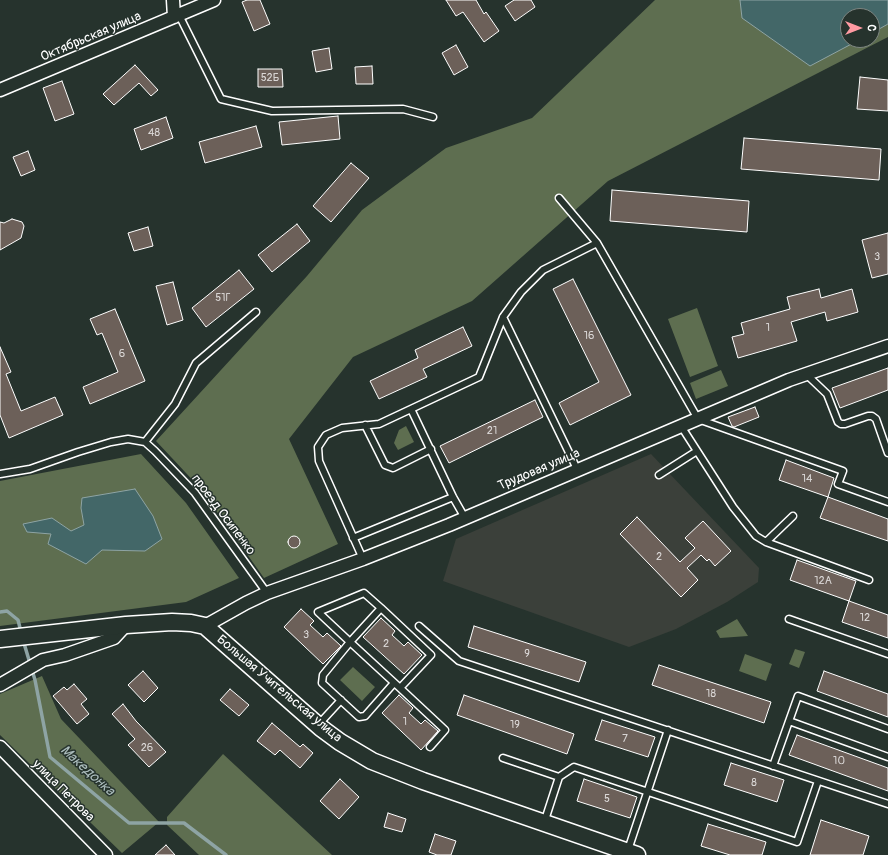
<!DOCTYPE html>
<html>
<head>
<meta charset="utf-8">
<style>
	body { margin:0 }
	#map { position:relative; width:888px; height:855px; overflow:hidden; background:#26332d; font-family:Pangolin,sans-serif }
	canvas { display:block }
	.north { position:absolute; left:840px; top:8px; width:40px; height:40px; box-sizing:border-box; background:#26332d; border:1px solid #7d8581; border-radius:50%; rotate:90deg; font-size:11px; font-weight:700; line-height:16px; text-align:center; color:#fff }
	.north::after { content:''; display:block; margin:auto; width:14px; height:18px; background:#ff9aa2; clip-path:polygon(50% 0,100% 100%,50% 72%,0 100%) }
</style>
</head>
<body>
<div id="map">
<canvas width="888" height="855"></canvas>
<div class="north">С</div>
</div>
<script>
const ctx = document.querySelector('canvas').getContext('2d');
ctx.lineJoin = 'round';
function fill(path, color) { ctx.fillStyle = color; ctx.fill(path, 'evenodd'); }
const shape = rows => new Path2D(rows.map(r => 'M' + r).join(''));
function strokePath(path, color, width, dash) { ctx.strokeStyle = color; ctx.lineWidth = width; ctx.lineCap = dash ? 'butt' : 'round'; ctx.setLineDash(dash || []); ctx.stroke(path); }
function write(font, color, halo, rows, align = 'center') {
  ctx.font = font + ' Pangolin,sans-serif'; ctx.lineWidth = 3; ctx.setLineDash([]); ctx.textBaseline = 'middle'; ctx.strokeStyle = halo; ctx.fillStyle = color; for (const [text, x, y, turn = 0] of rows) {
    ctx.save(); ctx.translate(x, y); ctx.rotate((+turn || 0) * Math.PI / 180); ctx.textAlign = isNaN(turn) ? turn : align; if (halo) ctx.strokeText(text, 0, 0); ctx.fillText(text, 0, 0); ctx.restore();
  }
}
const built = shape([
	[651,454,759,568,758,582,727,602,676,629,629,647,443,581,456,539]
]);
const green = shape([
	[655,0,888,0,888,37,608,181,472,301,353,357,289,439,338,544,264,578,200,488,156,441,307,276,362,210,446,148,532,118],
	[848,16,872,16,872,40,848,40],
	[697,308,718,366,690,377,668,319],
	[721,370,728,386,696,399,690,383],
	[406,426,414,442,398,450,394,443,399,430],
	[141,454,186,503,239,578,186,602,0,626,0,481],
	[737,619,748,636,720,638,716,631],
	[795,649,805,652,799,668,789,664],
	[745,654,772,664,766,681,739,671],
	[353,667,375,687,362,701,340,680],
	[42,676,61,719,159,822,122,853,0,735,0,694],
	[223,754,332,855,199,855,167,825,167,817]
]);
const water = shape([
	[740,0,888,0,888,24,872,33,872,16,848,16,848,40,859,40,810,66,742,18,740,0],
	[135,489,153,516,162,539,145,551,102,550,86,564,48,544,51,534,27,532,23,524,52,518,71,531,84,525,81,508,82,498,135,489]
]);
const stream = shape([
	[0,612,7,611,18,620,21,632],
	[23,640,35,680,50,757,129,823,184,823,226,855]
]);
const building = shape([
	[247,0,260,0,270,24,254,31,242,2,247,0],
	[446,0,476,0,484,14,486,12,499,31,484,42,463,12,456,16,446,0],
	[514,0,531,0,535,7,515,21,505,6,514,0],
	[456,45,468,67,454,75,442,53,456,45],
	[329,48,332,69,316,72,312,51,329,48],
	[135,65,158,90,151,96,139,83,114,105,103,94,135,65],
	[372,66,373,84,356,84,355,67,372,66],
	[258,69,282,69,283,87,258,87,258,69],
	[860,77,888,80,888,111,857,109,860,77],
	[62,81,74,114,55,121,43,88,62,81],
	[338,116,340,139,282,145,279,122,338,116],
	[166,117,173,138,141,150,134,129,166,117],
	[256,126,262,147,205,163,199,142,256,126],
	[744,138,881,149,879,180,741,169,744,138],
	[28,151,35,170,21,176,13,157,28,151],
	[351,163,369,178,331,222,313,206,351,163],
	[612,190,749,201,747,232,610,221,612,190],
	[12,219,22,222,24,226,21,238,0,250,0,222,4,223,12,219],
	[297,224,310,241,272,272,258,255,297,224],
	[148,227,153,246,134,251,128,233,148,227],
	[888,233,888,274,872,278,862,240,888,233],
	[239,270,254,289,206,327,192,308,239,270],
	[573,279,631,395,570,425,559,403,599,382,553,289,573,279],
	[173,282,183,320,167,325,156,286,173,282],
	[819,289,821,298,852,289,858,312,827,321,825,312,791,322,797,341,738,358,732,337,744,334,741,323,790,309,787,297,819,289],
	[115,309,145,381,90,404,83,387,118,372,102,333,97,335,90,319,115,309],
	[463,327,472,346,423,369,427,377,379,399,370,381,418,358,415,350,463,327],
	[0,347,11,372,6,374,21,411,55,397,63,415,9,438,0,415,0,347],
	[888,368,888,390,840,408,832,388,888,368],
	[535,400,543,417,449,463,440,446,535,400],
	[755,407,759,417,734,427,732,426,728,417,755,407],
	[786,460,834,478,828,497,779,480,786,460],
	[828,497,888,519,888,541,820,518,828,497],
	[637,517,680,562,695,548,685,538,703,521,731,551,715,566,709,559,707,561,701,555,687,568,698,580,681,597,620,534,637,517],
	'288 542a6 6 0 1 1 12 0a6 6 0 1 1-12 0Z',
	[797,560,856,581,849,601,790,580,797,560],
	[849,601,888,615,888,638,842,622,849,601],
	[301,609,314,621,310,625,323,637,327,633,341,646,323,664,284,627,301,609],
	[381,618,395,631,392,635,404,646,408,642,422,655,404,674,363,637,381,618],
	[474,626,586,662,579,682,468,647,474,626],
	[659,665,771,702,764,723,652,685,659,665],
	[143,671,158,688,144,702,128,685,143,671],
	[824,671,888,694,888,717,817,691,824,671],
	[74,684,87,699,81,704,89,714,77,724,53,696,64,687,67,690,74,684],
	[230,689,249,705,239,716,220,700,230,689],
	[399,695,413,708,409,713,421,724,425,720,438,731,421,750,382,713,399,695],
	[464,695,574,734,567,754,457,715,464,695],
	[123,704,136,721,166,752,149,767,128,745,135,739,112,714,123,704],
	[602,720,655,737,648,757,595,740,602,720],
	[272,723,300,747,303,744,313,753,300,768,280,750,275,755,257,741,272,723],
	[797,735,888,768,888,791,789,755,797,735],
	[731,763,784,780,777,802,724,785,731,763],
	[340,779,359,797,339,819,320,801,340,779],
	[584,779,637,797,630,818,577,801,584,779],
	[388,813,406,819,402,832,384,827,388,813],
	[821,820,869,836,863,855,810,855,821,820],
	[708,824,766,842,762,855,730,855,701,846,708,824],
	[435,834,456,841,451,855,437,855,429,852,435,834],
	[166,845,175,855,155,855,166,845]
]);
const lane = shape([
	[179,15,221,99,272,111,403,109,433,117],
	[559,198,597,243],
	[503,317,577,469],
	[806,374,827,394,838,422,841,424,845,424,868,416,872,416,876,419,888,453],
	[365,425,385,465,393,468,431,449],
	[681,426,733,507,756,536,766,542,869,580],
	[145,442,175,404,196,363,256,312],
	[0,474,30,469,78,452,111,442,128,439,145,442,155,451,195,493,267,593],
	[659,475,697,451],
	[465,518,453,497,411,409,479,377,503,317,521,292,543,270,597,243,698,419,843,471,838,484,888,502],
	[353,538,453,497],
	[766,542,793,516],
	[363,559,319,461,318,447,326,435,342,428,379,424,411,409],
	[381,608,364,593,318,612,350,642,323,675,322,683,359,717,365,716,394,683],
	[381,608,431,655,400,688,350,642,381,608],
	[789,619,888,654],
	[419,626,459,661,888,804],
	[400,688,445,730,430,747],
	[789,721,888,757],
	[319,724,341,700],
	[503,758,559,777],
	[773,766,798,696,888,729],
	[544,823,559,777,574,767,797,842,818,781],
	[628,850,668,730]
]);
const street = shape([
	[173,0,174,17],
	[0,90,214,0],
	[205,626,246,603,267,593,363,559,449,525,789,380,888,346],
	[0,685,43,660,65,655,114,638,126,625],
	[0,747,106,855]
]);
const secondary = shape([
	[0,639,126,625,172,622,191,623,205,626,321,728,340,742,372,761,423,781,637,855]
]);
const numberNames = [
	["52Б",270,78],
	["48",154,133],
	["3",877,257],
	["51Г",223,298],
	["1",768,328],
	["16",589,336],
	["6",122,354],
	["21",492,431],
	["14",807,479],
	["2",659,557],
	["12А",823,581],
	["12",865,618],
	["3",306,635],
	["2",386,644],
	["9",527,654],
	["18",711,694],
	["1",405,722],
	["19",515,725],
	["7",625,739],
	["26",147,748],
	["10",839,761],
	["8",754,783],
	["5",607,799]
];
const streetNames = [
	["Октябрьская улица",91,37,-23],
	["Трудовая улица",539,470,-23],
	["проезд Осипенко",223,515,53],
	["Большая Учительская улица",279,689,40],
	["улица Петрова",63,791,45]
];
const waterNames = [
	["Македонка",87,771,42]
];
fill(built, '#3b403a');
fill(green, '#5e6e50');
fill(water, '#436768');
strokePath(water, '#8ea4a4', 1);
strokePath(stream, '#8ea4a4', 3.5);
fill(building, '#6c6059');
strokePath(building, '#fff', 1);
strokePath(lane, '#fff', 9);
strokePath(street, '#fff', 15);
strokePath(secondary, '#fff', 19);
strokePath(lane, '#26332d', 6);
strokePath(street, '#26332d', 12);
strokePath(secondary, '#26332d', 16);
write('11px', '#dad7d6', null, numberNames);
write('13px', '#fff', '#26332d', streetNames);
write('italic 14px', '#abb', '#26332d', waterNames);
</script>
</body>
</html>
